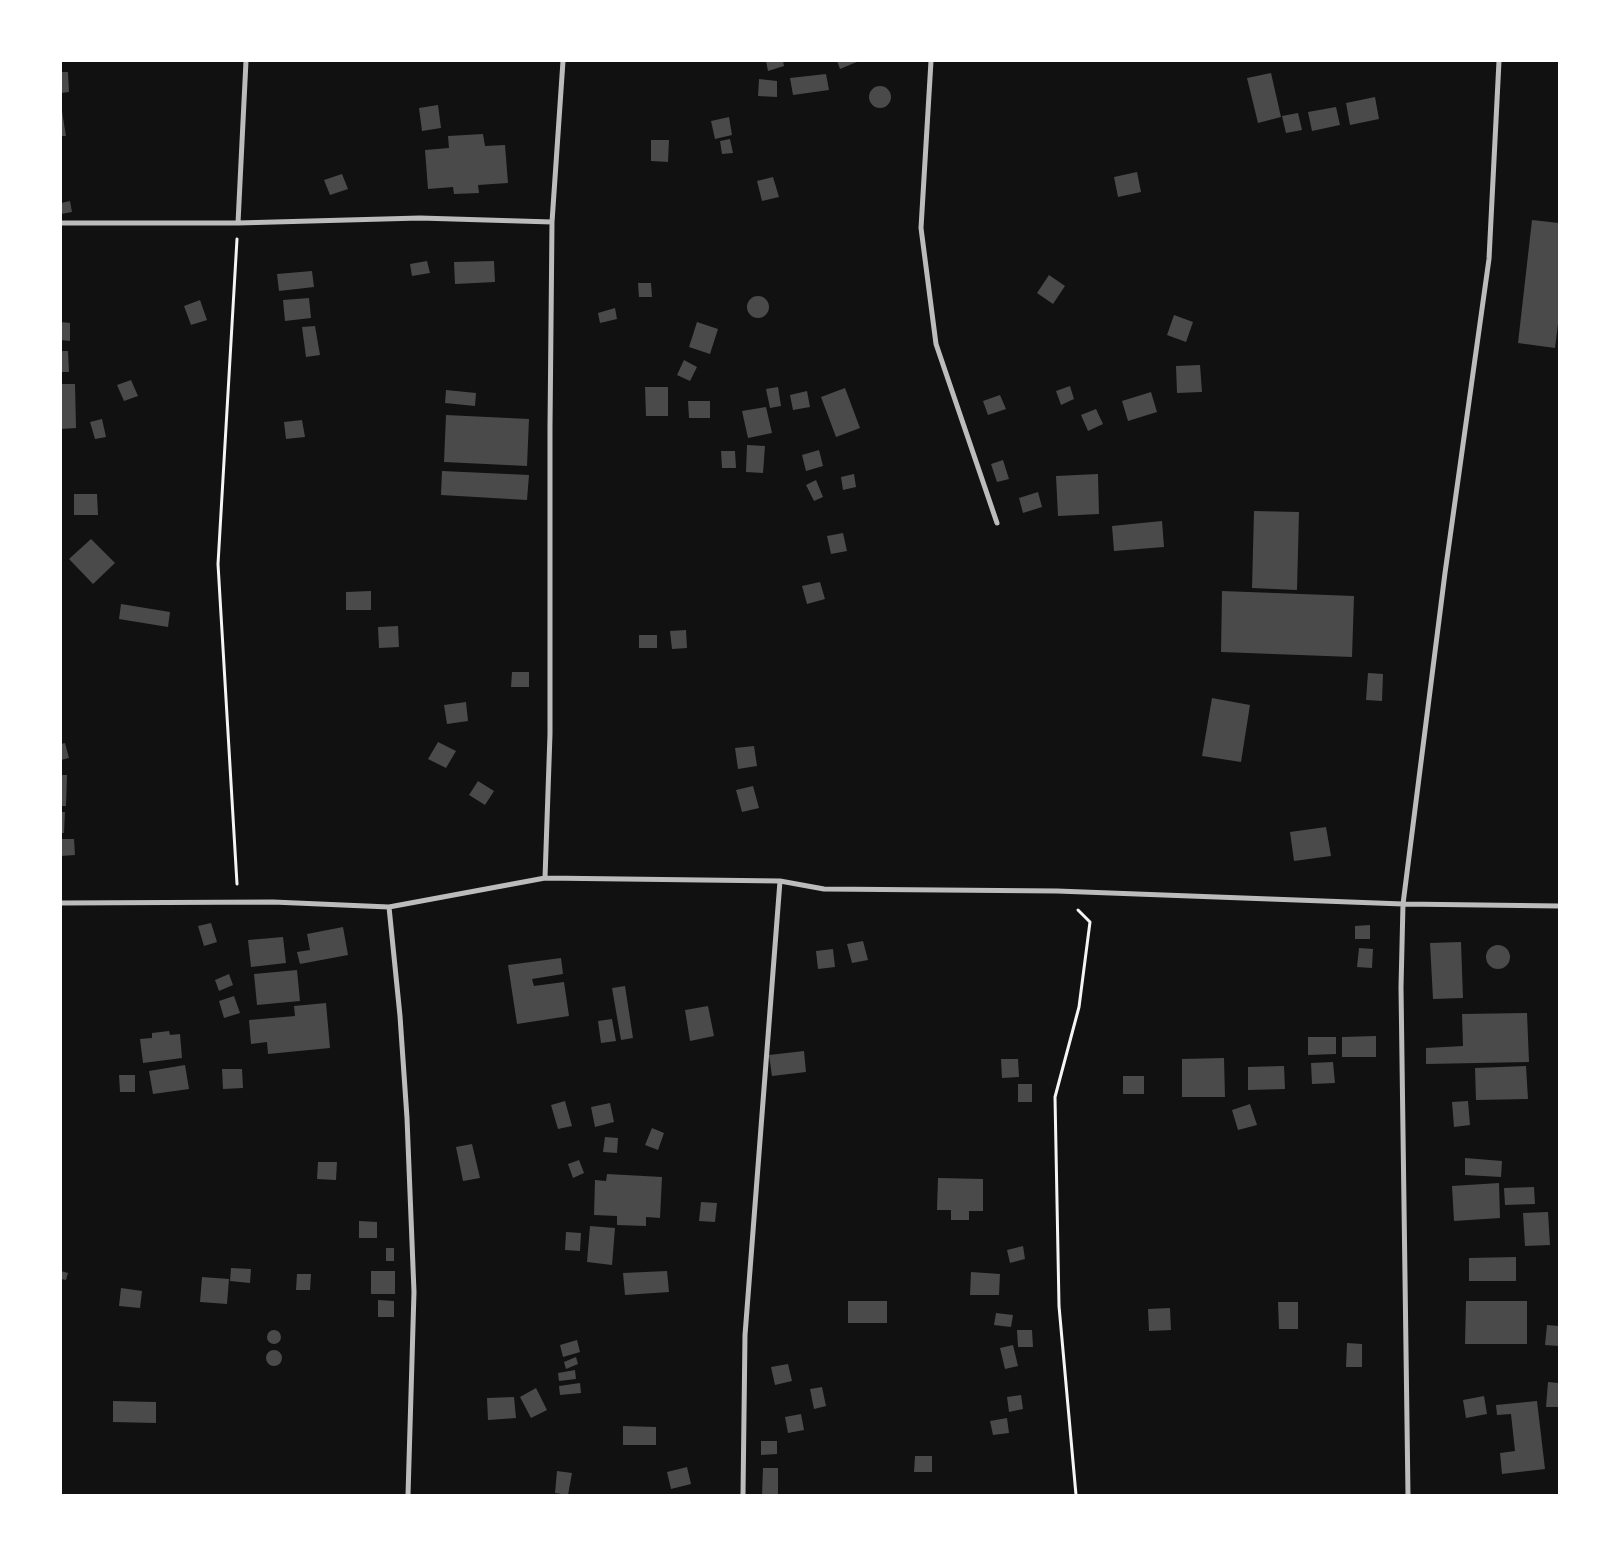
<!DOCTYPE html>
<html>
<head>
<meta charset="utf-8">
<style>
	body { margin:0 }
	#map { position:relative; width:1620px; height:1556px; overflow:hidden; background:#111; font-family:Signika,sans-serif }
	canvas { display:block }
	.frame { position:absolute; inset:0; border:62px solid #fff; pointer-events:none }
</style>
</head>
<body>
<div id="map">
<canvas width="1620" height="1556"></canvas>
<div class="frame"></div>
</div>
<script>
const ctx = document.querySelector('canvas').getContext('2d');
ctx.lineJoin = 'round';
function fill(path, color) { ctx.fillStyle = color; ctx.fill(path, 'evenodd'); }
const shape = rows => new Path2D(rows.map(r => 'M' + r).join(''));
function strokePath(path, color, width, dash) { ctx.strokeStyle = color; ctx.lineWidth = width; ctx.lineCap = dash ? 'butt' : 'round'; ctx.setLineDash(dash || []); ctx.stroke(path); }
const building = shape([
	[766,61,783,61,784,66,768,71],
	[837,61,859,61,840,69],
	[61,72,68,72,69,92,61,93],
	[1271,73,1281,117,1258,123,1247,78],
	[826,74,829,90,793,95,790,78],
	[759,79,777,81,777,97,758,96],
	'869 97a11 11 0 1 1 22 0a11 11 0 1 1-22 0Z',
	[1375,97,1379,119,1350,125,1346,103],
	[61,105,66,136,61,136],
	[438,105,441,128,422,131,419,108],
	[1336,107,1340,125,1312,131,1308,112],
	[1298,113,1302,130,1286,133,1282,116],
	[729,117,732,135,715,139,711,121],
	[483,134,485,146,505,145,508,183,478,185,479,193,454,194,453,187,428,189,425,150,449,148,448,136],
	[730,139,733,153,722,154,720,141],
	[651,140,669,140,668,162,651,161],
	[1137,172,1141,192,1118,197,1114,177],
	[342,174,348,189,330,195,324,180],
	[773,177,779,197,762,201,757,181],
	[70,201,72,212,61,214,61,203],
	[1532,220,1559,223,1559,315,1555,348,1518,343],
	[427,261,430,273,412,276,410,264],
	[494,261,495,282,455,284,454,262],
	[312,271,314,287,279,291,277,274],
	[1049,275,1065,286,1053,304,1037,293],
	[638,283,651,283,652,297,639,297],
	'747 307a11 11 0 1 1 22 0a11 11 0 1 1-22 0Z',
	[309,298,311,318,285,321,283,300],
	[200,300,207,320,191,325,184,306],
	[615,308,617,319,600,323,598,313],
	[1174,315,1193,322,1186,342,1167,335],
	[61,322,70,323,70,341,61,340],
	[697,322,718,329,710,354,689,347],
	[315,326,320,355,306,357,302,327],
	[61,351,68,351,69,372,61,372],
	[684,360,697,367,690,381,677,375],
	[1200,365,1202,392,1177,393,1176,366],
	[131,380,138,396,124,401,117,385],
	[61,384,75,384,76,428,61,429],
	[1070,386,1074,399,1061,405,1056,391],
	[645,387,668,387,668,416,646,416],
	[778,387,781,406,770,408,766,389],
	[845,388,860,428,836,437,821,397],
	[446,390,476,393,475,406,445,403],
	[807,391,810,407,793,410,790,395],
	[1151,392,1157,412,1128,421,1122,401],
	[1000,395,1006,409,988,415,983,401],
	[688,401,710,401,710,418,689,418],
	[766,407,772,433,748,438,742,411],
	[1096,409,1103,424,1088,431,1081,415],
	[446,415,529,419,527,466,444,462],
	[102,419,106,437,95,439,90,422],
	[302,420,305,437,286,439,284,422],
	[747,445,765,446,763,473,746,472],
	[819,450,823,466,806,471,802,455],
	[721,451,735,451,736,468,722,468],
	[1003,460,1009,479,997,482,991,464],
	[442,471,529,475,527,500,441,495],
	[854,474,856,487,843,490,841,477],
	[1098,474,1099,514,1058,516,1056,476],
	[816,480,823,497,814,501,806,485],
	[1038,492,1042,507,1023,513,1019,498],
	[74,494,97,494,98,515,74,515],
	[1254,511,1299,512,1297,590,1252,588],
	[1162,521,1164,547,1114,551,1112,526],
	[843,533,847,551,831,554,827,536],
	[91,539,115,563,93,584,69,559],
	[820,582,825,599,807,604,802,586],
	[371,591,371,610,346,610,346,592],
	[1222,591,1354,596,1352,657,1221,652],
	[121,604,170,612,168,627,119,619],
	[398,626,399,647,379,648,378,627],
	[686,630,687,648,672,649,670,631],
	[639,635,657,635,657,648,639,648],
	[512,672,529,672,529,687,511,687],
	[1368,673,1383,674,1382,701,1366,700],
	[1212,698,1250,705,1241,762,1202,756],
	[466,702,468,721,447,724,444,705],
	[438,742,456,751,446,768,428,759],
	[65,743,69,758,61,760,61,744],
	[754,746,757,766,738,769,735,748],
	[61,775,67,775,66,806,61,806],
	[478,781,494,791,485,805,469,795],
	[753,786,759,808,742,812,736,790],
	[61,812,65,812,64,833,61,833],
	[1326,827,1331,856,1294,861,1290,832],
	[61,839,74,839,75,855,61,856],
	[211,923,217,942,204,946,198,926],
	[1370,925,1370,939,1355,939,1355,926],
	[343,927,348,955,300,964,297,952,310,950,307,934],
	[283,937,286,963,251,967,248,940],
	[863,941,868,960,852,963,847,944],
	[1461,942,1463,998,1433,999,1430,943],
	'1486 957a12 12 0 1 1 24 0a12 12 0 1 1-24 0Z',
	[1359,948,1373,949,1372,968,1357,967],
	[833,949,835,967,818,969,816,951],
	[561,958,563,974,532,979,534,986,564,982,569,1016,517,1024,508,965],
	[297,970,300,1001,257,1005,254,974],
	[229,974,233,985,219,991,215,980],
	[625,986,633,1038,621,1040,612,988],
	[234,996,240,1013,224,1018,219,1001],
	[326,1003,330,1048,268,1054,267,1042,251,1044,249,1020,295,1016,294,1006],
	[708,1006,714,1036,690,1041,685,1010],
	[1527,1013,1529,1062,1426,1064,1426,1048,1463,1046,1462,1014],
	[612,1019,616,1041,601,1043,598,1021],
	[169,1031,170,1035,180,1034,182,1058,143,1063,140,1039,152,1038,152,1033],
	[1376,1036,1376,1057,1342,1057,1342,1037],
	[1308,1037,1336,1037,1336,1054,1308,1055],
	[804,1051,806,1072,772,1076,769,1055],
	[1224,1058,1225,1097,1182,1097,1182,1059],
	[1001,1059,1018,1059,1019,1077,1002,1078],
	[1333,1062,1335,1083,1312,1084,1311,1063],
	[185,1065,189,1089,153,1094,149,1071],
	[1284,1066,1285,1089,1248,1090,1248,1067],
	[1526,1066,1528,1099,1476,1100,1475,1068],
	[222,1069,242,1069,243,1088,223,1089],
	[119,1075,135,1075,135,1092,120,1092],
	[1123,1076,1144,1076,1144,1094,1123,1094],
	[1018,1084,1032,1084,1032,1102,1018,1102],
	[565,1101,572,1126,558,1129,551,1105],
	[1468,1101,1470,1125,1454,1127,1452,1102],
	[610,1103,614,1122,595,1127,591,1107],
	[1250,1104,1257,1125,1238,1130,1232,1110],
	[652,1128,664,1133,658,1150,645,1145],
	[605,1137,618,1138,617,1153,603,1152],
	[472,1144,480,1178,463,1181,456,1147],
	[1465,1158,1502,1161,1501,1177,1465,1175],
	[579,1160,584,1173,573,1178,568,1164],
	[318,1162,337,1162,336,1180,317,1179],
	[607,1174,662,1177,660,1218,646,1217,646,1226,617,1225,617,1216,594,1215,595,1180,606,1181],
	[938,1178,983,1179,983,1211,969,1211,969,1220,951,1220,951,1210,937,1210],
	[1499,1183,1500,1218,1454,1221,1452,1186],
	[1534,1187,1535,1204,1505,1205,1504,1188],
	[701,1202,717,1203,715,1222,699,1221],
	[1548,1212,1550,1245,1525,1246,1523,1213],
	[359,1221,377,1222,377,1238,359,1238],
	[590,1226,615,1228,612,1265,587,1262],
	[566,1232,581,1233,580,1251,565,1250],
	[1023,1246,1025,1259,1010,1263,1007,1250],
	[386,1248,394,1248,394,1261,386,1261],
	[1516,1257,1516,1281,1469,1281,1469,1258],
	[231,1268,251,1269,250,1283,230,1281],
	[61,1271,68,1273,66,1280,61,1279],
	[371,1271,395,1271,395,1294,371,1294],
	[667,1271,669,1292,625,1295,623,1273],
	[971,1272,1000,1274,999,1295,970,1295],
	[297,1274,311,1274,310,1290,296,1290],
	[202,1277,229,1279,227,1304,200,1302],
	[121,1288,142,1291,140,1308,119,1306],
	[378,1300,394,1301,394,1317,378,1317],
	[848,1301,887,1301,887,1323,848,1323],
	[1466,1301,1527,1301,1527,1344,1465,1344],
	[1278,1302,1298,1302,1298,1329,1279,1329],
	[1170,1308,1171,1330,1149,1331,1148,1309],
	[996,1313,1013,1315,1011,1327,994,1325],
	[1547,1325,1559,1326,1559,1346,1545,1345],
	[1017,1330,1032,1330,1033,1347,1018,1347],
	'267 1337a7 7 0 1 1 14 0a7 7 0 1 1-14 0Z',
	[577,1340,580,1352,563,1357,560,1345],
	[1347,1343,1362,1344,1362,1367,1346,1367],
	[1013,1345,1018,1366,1005,1369,1000,1348],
	'266 1358a8 8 0 1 1 16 0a8 8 0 1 1-16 0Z',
	[576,1357,578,1364,566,1369,564,1362],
	[788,1364,792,1381,775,1385,771,1367],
	[575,1370,576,1379,559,1381,558,1373],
	[1548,1382,1559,1383,1559,1407,1546,1407],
	[580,1383,581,1393,560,1395,559,1386],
	[822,1387,826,1406,814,1409,810,1389],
	[536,1388,547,1410,531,1418,520,1397],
	[1021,1395,1023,1409,1009,1412,1007,1397],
	[1484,1396,1487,1414,1466,1418,1463,1400],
	[514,1397,516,1418,488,1420,487,1398],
	[113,1401,156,1402,156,1423,113,1422],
	[1537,1401,1545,1469,1502,1474,1500,1453,1515,1451,1511,1414,1497,1415,1496,1405],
	[801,1414,804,1430,788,1433,785,1417],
	[1007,1418,1009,1433,993,1435,990,1421],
	[623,1426,656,1427,656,1445,623,1445],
	[761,1441,777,1441,777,1454,761,1455],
	[915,1456,932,1456,932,1472,914,1472],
	[687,1467,691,1484,671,1489,667,1472],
	[763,1468,778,1468,778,1495,762,1495],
	[557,1471,572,1473,568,1495,555,1493]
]);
const path = shape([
	[237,239,218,564,237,884],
	[1076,1495,1059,1306,1055,1097,1079,1007,1090,922,1078,910]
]);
const minor = shape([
	[931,61,921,228,936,344,997,523],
	[61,223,238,223,420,218,552,222],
	[238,223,246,61],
	[545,878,550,734,550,427,552,222,563,61],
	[61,903,273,902,389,907,545,878,780,881,824,889,1057,891,1403,904,1559,906],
	[389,907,400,1016,407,1118,414,1292,408,1495],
	[743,1495,745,1335,780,881],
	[1408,1495,1401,987,1403,904,1445,573,1489,259,1499,61]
]);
fill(building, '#4a4a4a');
strokePath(path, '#f5f5f5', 3);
strokePath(minor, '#bcbcbc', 5);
</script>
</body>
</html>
